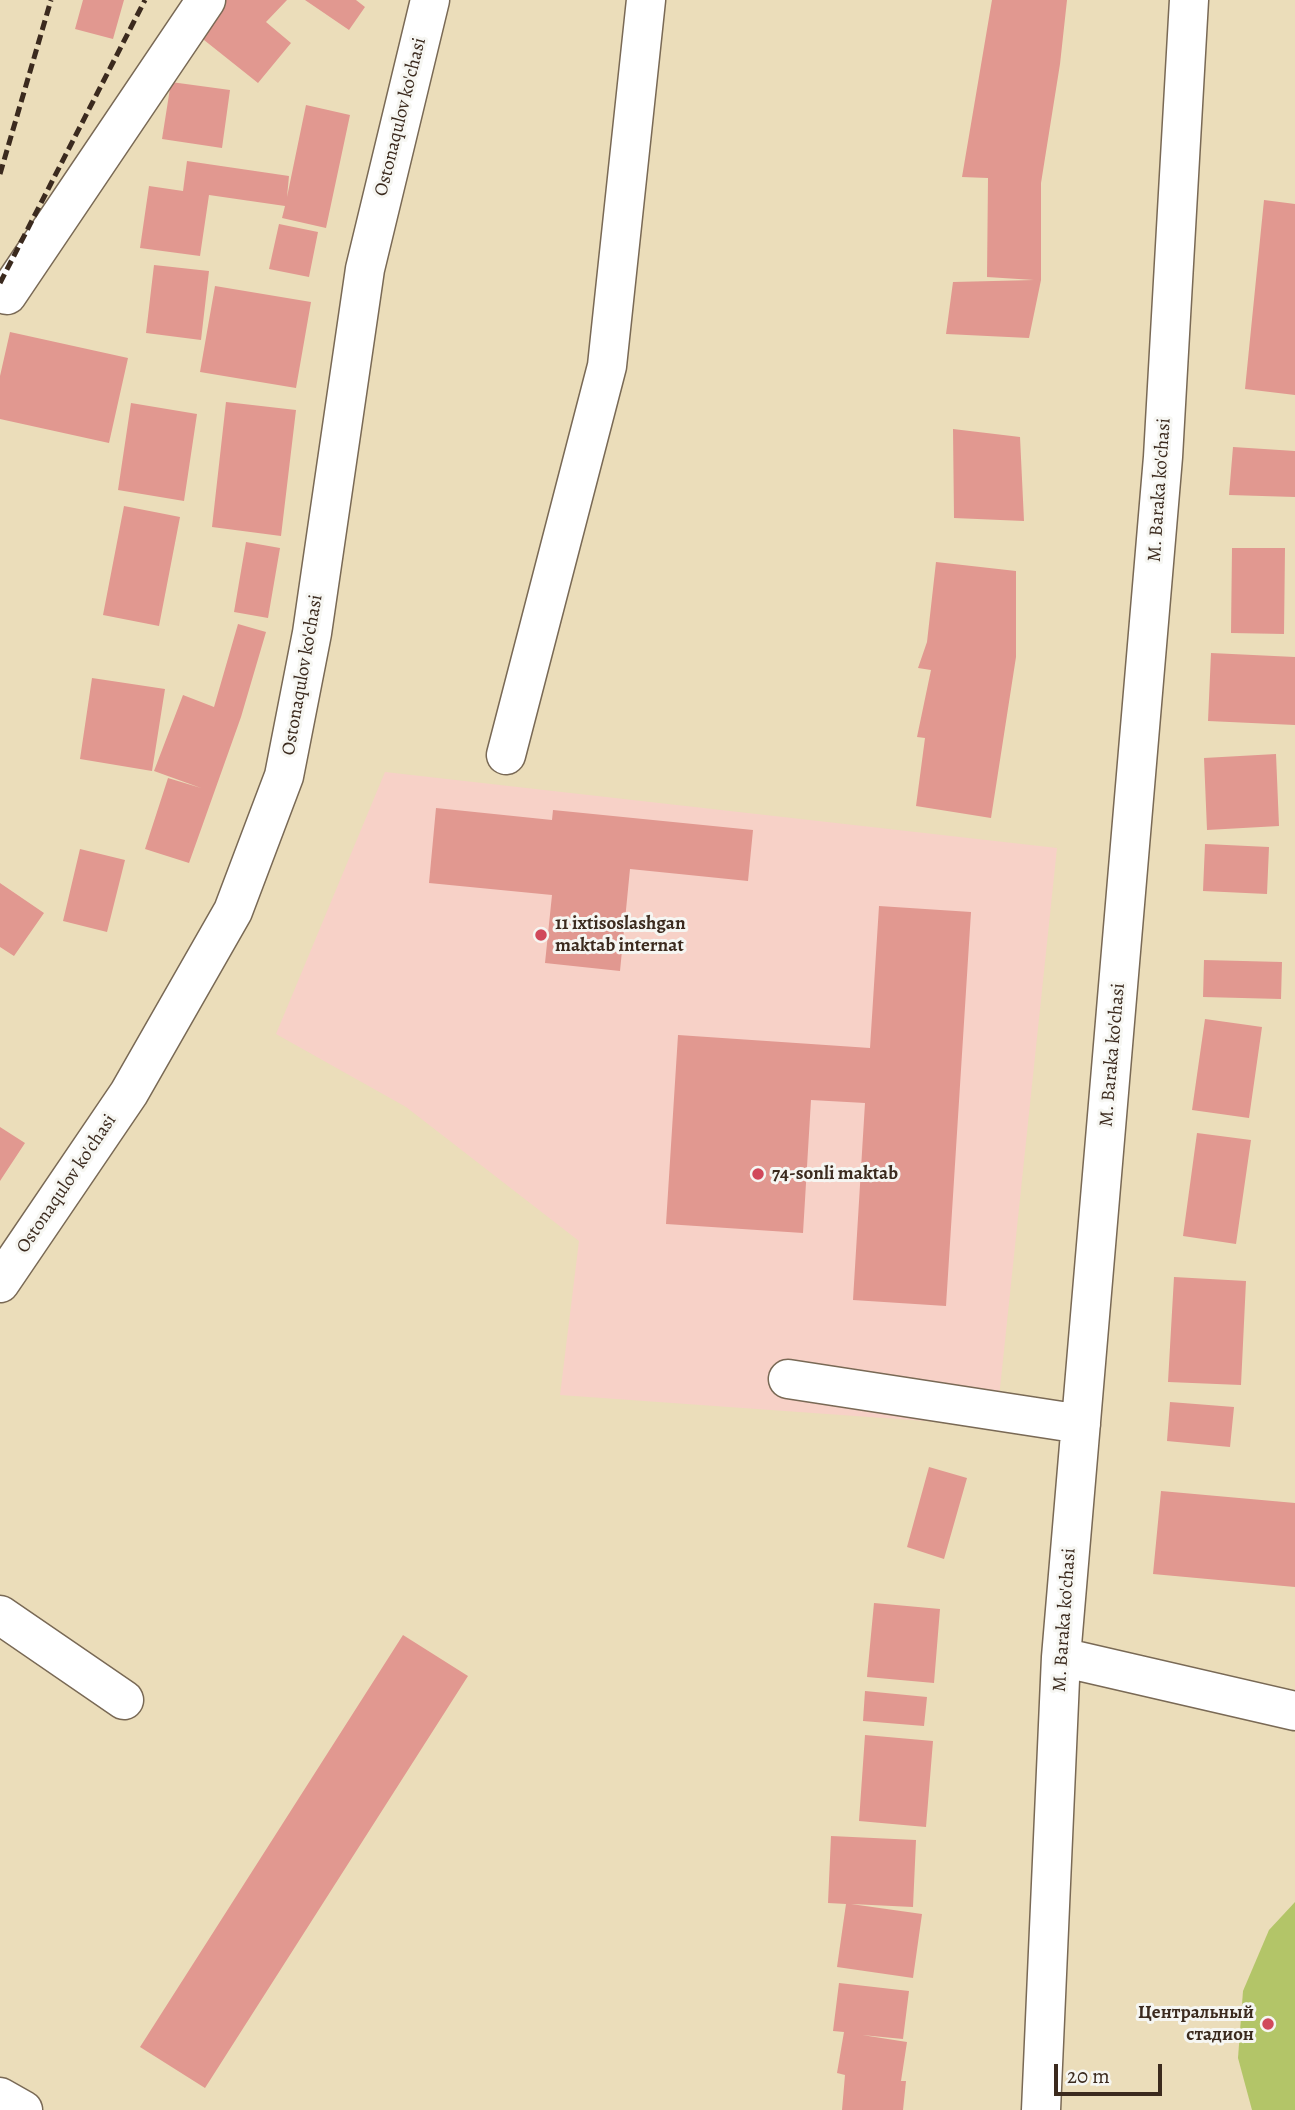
<!DOCTYPE html>
<html>
<head>
<meta charset="utf-8">
<style>
	body { margin:0 }
	#map { position:relative; width:1295px; height:2110px; overflow:hidden; background:#ebddba; font-family:Alegreya,serif }
	canvas { display:block }
	.scale { position:absolute; left:1054px; top:2064px; width:108px; height:32px; box-sizing:border-box; border:4px solid #3b2a1e; border-top:0; padding-left:9px; font-size:21px; line-height:24px; white-space:nowrap; color:#3b2a1e; -webkit-text-stroke:5px #f6f6f2; paint-order:stroke }
</style>
</head>
<body>
<div id="map">
<canvas width="1295" height="2110"></canvas>
<div class="scale">20 m</div>
</div>
<script>
const ctx = document.querySelector('canvas').getContext('2d');
ctx.lineJoin = 'round';
function fill(path, color) { ctx.fillStyle = color; ctx.fill(path, 'evenodd'); }
const shape = rows => new Path2D(rows.map(r => 'M' + r).join(''));
function strokePath(path, color, width, dash) { ctx.strokeStyle = color; ctx.lineWidth = width; ctx.lineCap = dash ? 'butt' : 'round'; ctx.setLineDash(dash || []); ctx.stroke(path); }
function write(font, color, halo, rows, align = 'center') {
  ctx.font = font + ' Alegreya,serif'; ctx.lineWidth = 6; ctx.setLineDash([]); ctx.textBaseline = 'middle'; ctx.strokeStyle = halo; ctx.fillStyle = color; for (const [text, x, y, turn = 0] of rows) {
    ctx.save(); ctx.translate(x, y); ctx.rotate((+turn || 0) * Math.PI / 180); ctx.textAlign = isNaN(turn) ? turn : align; if (halo) ctx.strokeText(text, 0, 0); ctx.fillText(text, 0, 0); ctx.restore();
  }
}
const built = shape([
	[385,772,1057,848,996,1426,560,1395,579,1241,406,1107,276,1034]
]);
const green = shape([
	[1295,1902,1295,2110,1252,2110,1238,2058,1243,1991,1269,1930]
]);
const building = shape([
	[83,0,124,0,113,39,75,29],
	[220,0,287,0,266,22,291,43,258,83,194,32],
	[305,0,356,0,365,7,349,30],
	[992,0,1067,0,1060,64,1041,183,1041,280,1029,338,946,334,953,282,1034,280,987,277,988,178,962,177],
	[171,82,230,90,222,148,162,139],
	[306,105,350,115,326,228,282,218,285,206,209,195,200,256,140,248,149,186,183,191,187,161,289,176,287,197],
	[1264,200,1295,204,1295,395,1245,389],
	[279,224,318,232,309,277,269,269],
	[154,265,209,271,201,340,146,333],
	[215,286,311,302,296,388,200,372],
	[10,332,128,358,109,443,0,419,0,376],
	[226,402,296,410,281,536,212,527],
	[131,403,197,414,184,501,118,490],
	[953,429,1020,437,1024,521,954,518],
	[1233,447,1295,451,1295,497,1229,495],
	[124,506,180,517,159,626,103,615],
	[246,542,280,548,268,618,234,612],
	[1232,548,1285,548,1284,634,1231,633],
	[936,562,1016,571,1016,657,991,818,916,806,925,738,917,737,931,670,918,668,927,642],
	[238,624,266,632,241,717,189,863,145,849,168,778,201,788,154,771,183,695,214,707],
	[1211,653,1295,657,1295,725,1208,721],
	[92,678,165,689,152,771,80,759],
	[1276,754,1279,826,1207,830,1204,758],
	[436,808,552,820,553,810,753,830,748,881,630,869,620,971,545,963,552,895,429,883],
	[1205,844,1269,847,1267,894,1203,891],
	[80,849,125,860,107,932,63,921],
	[0,883,44,913,14,956,0,947],
	[879,906,971,912,946,1306,853,1300,865,1103,811,1100,803,1233,666,1224,678,1035,870,1048],
	[1204,960,1282,962,1281,999,1203,997],
	[1205,1019,1262,1027,1249,1118,1192,1110],
	[0,1127,25,1143,0,1181],
	[1197,1133,1251,1140,1236,1244,1183,1236],
	[1174,1277,1246,1281,1241,1385,1168,1382],
	[1170,1402,1234,1407,1230,1447,1167,1441],
	[929,1467,967,1478,944,1559,907,1547],
	[1161,1491,1295,1503,1295,1587,1153,1574],
	[874,1603,940,1609,934,1683,867,1677],
	[403,1635,468,1676,205,2088,140,2047],
	[865,1691,927,1697,924,1726,863,1721],
	[865,1735,933,1741,926,1827,859,1821],
	[831,1836,916,1840,913,1907,851,1904,922,1914,913,1978,837,1967,846,1904,828,1903],
	[839,1983,909,1991,903,2039,862,2035,907,2042,901,2081,906,2081,903,2110,842,2110,845,2075,837,2073,844,2032,833,2031]
]);
const minor = shape([
	[7,295,206,0],
	[506,755,607,366,646,0],
	[0,1283,129,1093,233,911,284,776,312,633,365,269,430,0],
	[788,1379,1081,1424],
	[0,1615,124,1700],
	[1061,1657,1295,1711],
	[0,2097,23,2110],
	[1041,2110,1061,1657,1163,457,1189,0]
]);
const rail = shape([
	[0,174,51,0],
	[0,283,145,0]
]);
const markers = [
	[541,935,7,"#d1495b"],
	[758,1174,7,"#d1495b"],
	[1268,2024,7,"#d1495b"]
];
const streetNames = [
	["Ostonaqulov ko'chasi",401,117,-76],
	["M. Baraka ko'chasi",1160,490,-86],
	["Ostonaqulov ko'chasi",303,675,-80],
	["M. Baraka ko'chasi",1113,1055,-85],
	["Ostonaqulov ko'chasi",67,1184,-56],
	["M. Baraka ko'chasi",1065,1620,-86]
];
const poiNames = [
	["11 ixtisoslashgan",555,924],
	["maktab internat",555,946],
	["74-sonli maktab",772,1174],
	["Центральный",1254,2013,"right"],
	["стадион",1254,2035,"right"]
];
fill(built, '#f7d1c7');
fill(green, '#b3c568');
fill(building, '#e19890');
strokePath(minor, '#796955', 41);
strokePath(minor, '#fff', 38);
strokePath(rail, '#3b2a1e', 5, [10, 5]);
for (const [x, y, r, color] of markers) { const dot = new Path2D(); dot.arc(x, y, r, 0, 2 * Math.PI); ctx.fillStyle = color; ctx.fill(dot); strokePath(dot, '#f6f6f2', 2.5); }
write('19px', '#3b2a1e', '#f6f6f2', streetNames);
write('bold 19px', '#3b2a1e', '#f6f6f2', poiNames, 'left');
</script>
</body>
</html>
